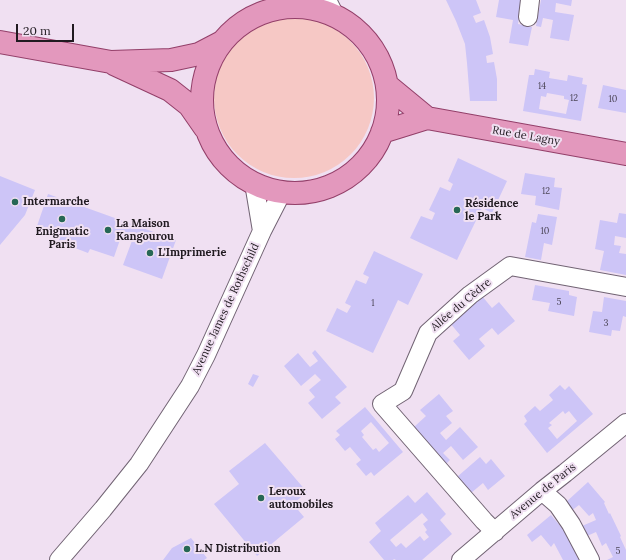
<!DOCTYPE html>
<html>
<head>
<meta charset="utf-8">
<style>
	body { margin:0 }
	#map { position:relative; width:626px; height:560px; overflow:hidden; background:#f0e0f2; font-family:Lora,serif }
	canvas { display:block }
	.scale { position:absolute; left:16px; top:24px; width:58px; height:18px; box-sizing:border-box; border:2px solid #201a20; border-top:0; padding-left:5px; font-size:12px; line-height:14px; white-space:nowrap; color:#201a20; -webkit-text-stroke:3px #f0e0f2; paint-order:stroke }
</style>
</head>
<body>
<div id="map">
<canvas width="626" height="560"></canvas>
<div class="scale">20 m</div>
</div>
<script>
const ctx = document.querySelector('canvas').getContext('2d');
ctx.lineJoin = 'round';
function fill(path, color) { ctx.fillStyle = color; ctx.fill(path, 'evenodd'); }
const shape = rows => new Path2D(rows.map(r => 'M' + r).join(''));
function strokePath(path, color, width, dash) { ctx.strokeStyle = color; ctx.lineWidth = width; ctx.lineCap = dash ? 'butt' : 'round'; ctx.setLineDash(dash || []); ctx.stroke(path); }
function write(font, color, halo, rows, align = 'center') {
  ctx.font = font + ' Lora,serif'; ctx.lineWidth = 4; ctx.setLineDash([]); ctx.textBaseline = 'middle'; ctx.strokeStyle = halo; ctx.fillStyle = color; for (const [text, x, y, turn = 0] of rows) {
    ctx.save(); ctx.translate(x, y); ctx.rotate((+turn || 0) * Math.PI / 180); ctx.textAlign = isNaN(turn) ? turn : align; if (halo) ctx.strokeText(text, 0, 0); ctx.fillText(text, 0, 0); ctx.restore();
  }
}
const green = shape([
	'214 98a80 80 0 1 1 160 0a80 80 0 1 1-160 0Z'
]);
const building = shape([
	[446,0,476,0,481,13,473,16,476,23,484,20,490,37,493,54,486,56,487,63,494,62,497,79,497,101,470,101,467,63,465,44,456,21],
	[499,0,522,0,518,24,532,27,528,46,509,43,513,20,496,17],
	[541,0,572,0,571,6,556,3,555,12,574,15,569,41,550,38,553,20,543,18,541,27,536,26],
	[535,69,550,72,549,78,567,81,568,75,583,78,582,84,587,85,581,121,523,111,529,75,534,75],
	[547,93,564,96,564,99,569,100,566,114,539,109,541,96,546,97],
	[603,85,626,90,626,113,598,108],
	[458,158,507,181,492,213,482,208,457,260,410,238,421,216,432,220,435,213,429,210,440,187,450,191,453,184,448,181],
	[525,173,555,178,554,187,562,188,559,210,535,205,536,196,521,194],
	[0,176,35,190,25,215,0,245],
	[48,194,176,240,162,279,123,265,133,238,122,234,114,257,90,249,88,253,75,248,58,242,60,238,36,229],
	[619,213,626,214,626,238,615,236,614,245,621,246,619,253,626,254,626,275,600,270,604,251,595,249,600,220,617,223],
	[538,214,557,217,552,245,544,243,541,260,525,257,532,222,536,223],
	[374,251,423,274,408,305,398,300,373,353,326,331,337,308,347,313,351,306,345,303,356,280,366,284,369,277,363,274],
	[535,285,569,291,569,295,577,297,574,316,548,311,550,303,532,300],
	[482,296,492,308,499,302,515,321,498,335,492,328,486,333,479,339,485,346,469,360,453,341,460,335,450,323],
	[604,297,626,301,626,317,623,316,620,331,612,330,611,336,589,332,593,311,602,312],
	[315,350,347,387,335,397,341,403,322,419,308,403,315,397,309,390,321,380,315,374,301,386,284,366,298,353,310,367,318,361,312,353],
	[253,374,259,376,253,387,248,384],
	[560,385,565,390,569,386,593,414,547,453,524,424,527,421,524,416,535,406,540,411,553,400,549,395],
	[563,411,565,414,569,411,577,421,557,439,548,428,552,425,549,423],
	[439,394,453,411,446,416,452,423,440,433,446,440,460,427,478,447,463,460,451,446,443,453,450,460,446,464,414,427,426,416,420,410],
	[365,407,403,452,374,476,371,472,366,476,356,464,361,460,350,447,345,451,335,439,340,435,336,431],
	[371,422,389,443,379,452,376,448,373,450,362,437,364,435,361,431],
	[265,443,307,492,293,504,304,517,257,556,214,504,239,484,229,471],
	[480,457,486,464,491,459,505,476,488,490,483,483,471,493,457,477],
	[588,482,605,502,604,503,609,514,610,513,621,536,620,537,626,550,626,560,607,560,613,557,606,543,602,546,596,532,587,536,582,526,596,520,593,513,589,516,579,505,571,511,565,503],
	[427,492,446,514,440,520,452,534,422,560,396,560,394,559,393,560,384,560,369,542,381,531,375,523,408,495,415,503],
	[422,513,428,520,423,524,427,530,425,532,429,537,424,541,420,536,406,548,401,543,396,547,390,540],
	[551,515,567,534,579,560,563,560,554,543,551,547,541,535,532,542,527,535],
	[191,538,207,558,204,560,163,560,172,548]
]);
const minor = shape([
	[327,0,335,16],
	[286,7,292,0],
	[528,17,530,0],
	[254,183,262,231],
	[542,491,558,505,571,524,590,560],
	[495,532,484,521,382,404,403,391,428,333,470,295,510,266,626,287],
	[59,560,103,509,139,464,190,386,206,355,262,231,282,192],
	[461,560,542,491,565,473,626,423]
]);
const major = shape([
	'202 100a93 93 0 1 1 186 0a93 93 0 1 1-186 0Z',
	[0,42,111,62,171,60,199,54,222,42],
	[114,64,170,90,189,105,205,128],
	[387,85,427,118],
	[382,132,427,118,626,154]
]);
const markers = [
	[15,202,4,"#266755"],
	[457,210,4,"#266755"],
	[62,219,4,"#266755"],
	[108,230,4,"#266755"],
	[150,253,4,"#266755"],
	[261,498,4,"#266755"],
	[187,549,4,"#266755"]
];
const numberNames = [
	["14",542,86],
	["12",574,98],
	["10",613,99],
	["12",546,191],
	["10",545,231],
	["5",559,302],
	["1",373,303],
	["3",606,323],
	["5",618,551]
];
const streetNames = [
	["Rue de Lagny",526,136,10],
	["Allée du Cèdre",461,305,-40],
	["Avenue James de Rothschild",226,309,-65],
	["Avenue de Paris",543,491,-39]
];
const poiNames = [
	["Intermarche",23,202],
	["Résidence",465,204],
	["le Park",465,217],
	["La Maison",116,224],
	["Kangourou",116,237],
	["Enigmatic",62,232,"center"],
	["Paris",62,245,"center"],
	["L'Imprimerie",158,253],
	["Leroux",269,492],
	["automobiles",269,505],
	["L.N Distribution",195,549]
];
fill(green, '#f6c8c5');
fill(building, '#cdc5f7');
strokePath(minor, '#716373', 20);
strokePath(major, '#933f69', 24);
strokePath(minor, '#fff', 18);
strokePath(major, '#e398bd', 22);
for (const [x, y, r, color] of markers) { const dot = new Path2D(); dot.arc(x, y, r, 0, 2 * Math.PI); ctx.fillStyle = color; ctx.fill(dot); strokePath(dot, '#f0e0f2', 1.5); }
write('9px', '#4b4556', null, numberNames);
write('11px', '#201a20', '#f0e0f2', streetNames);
write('bold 11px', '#201a20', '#f0e0f2', poiNames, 'left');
</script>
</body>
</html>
